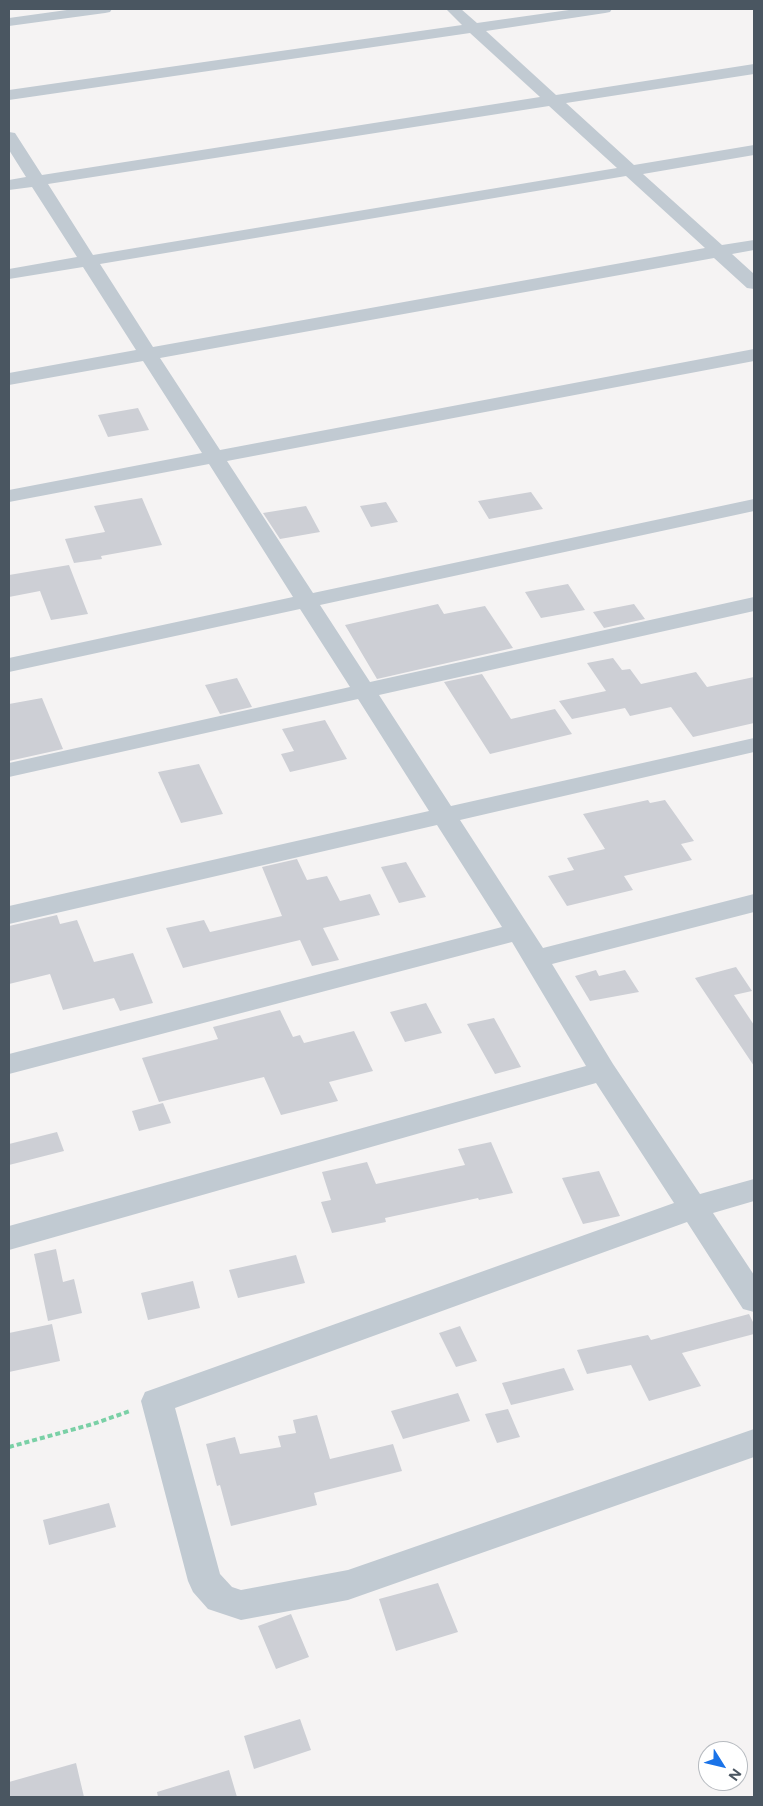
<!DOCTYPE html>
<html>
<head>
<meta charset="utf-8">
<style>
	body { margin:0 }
	#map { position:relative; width:763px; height:1806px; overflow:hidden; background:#f5f3f3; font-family:Figtree,sans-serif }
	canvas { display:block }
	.frame { position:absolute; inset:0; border:10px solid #4a5661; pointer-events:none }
	.north { position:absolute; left:698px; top:1741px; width:50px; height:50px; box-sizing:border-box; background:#fff; border:1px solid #b7bbc0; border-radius:50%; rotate:126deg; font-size:14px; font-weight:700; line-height:20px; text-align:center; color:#4a5661 }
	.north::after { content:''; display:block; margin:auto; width:18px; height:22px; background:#1a73e8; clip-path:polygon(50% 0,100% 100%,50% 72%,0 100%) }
</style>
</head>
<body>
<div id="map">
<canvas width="763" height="1806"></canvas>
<div class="frame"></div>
<div class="north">N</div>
</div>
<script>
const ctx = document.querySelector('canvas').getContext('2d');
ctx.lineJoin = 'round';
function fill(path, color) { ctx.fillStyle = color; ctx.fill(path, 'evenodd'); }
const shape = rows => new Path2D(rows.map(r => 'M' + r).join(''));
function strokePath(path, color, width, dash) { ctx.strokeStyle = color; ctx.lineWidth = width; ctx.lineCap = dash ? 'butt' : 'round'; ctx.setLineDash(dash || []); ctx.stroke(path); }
const building = shape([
	[138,408,149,430,108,437,98,415],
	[531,492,543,509,489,519,478,501],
	[142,498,162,545,101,556,102,559,74,563,65,539,105,532,94,506],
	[386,502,398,522,371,527,360,506],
	[306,506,320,532,280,539,263,513],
	[69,565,88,614,51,620,40,591,9,597,9,575],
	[568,584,585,610,541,618,525,592],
	[438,604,444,614,485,606,513,648,377,679,345,625],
	[634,604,645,619,604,628,593,612],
	[613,658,622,670,630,669,641,684,696,672,707,687,754,677,754,723,693,737,671,707,630,716,625,708,572,719,559,701,606,691,587,663],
	[482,674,511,719,555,709,572,734,490,754,444,682],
	[237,678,252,707,220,714,205,685],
	[42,698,63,749,9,761,9,704],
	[325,720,347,759,290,772,281,754,294,751,282,729],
	[199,764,223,814,181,823,158,772],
	[648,800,650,803,665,800,694,841,681,844,692,860,624,876,633,890,567,906,548,876,574,870,567,858,605,849,583,814],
	[297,859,307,880,327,876,340,901,370,894,380,915,323,928,339,960,312,966,300,940,183,968,166,928,204,920,210,932,282,916,262,867],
	[406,862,426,897,399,903,381,867],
	[57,915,60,924,77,920,94,962,133,953,153,1003,120,1011,114,998,63,1010,50,974,9,984,9,926],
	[736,967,752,991,734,995,754,1025,754,1066,695,978],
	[596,970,599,976,625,970,639,992,590,1001,575,976],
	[426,1003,442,1033,405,1042,390,1012],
	[280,1010,293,1037,300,1035,304,1043,354,1031,373,1071,329,1082,338,1101,281,1115,264,1077,159,1102,142,1058,218,1039,213,1027],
	[494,1018,521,1067,495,1074,467,1024],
	[163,1103,171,1123,139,1131,132,1111],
	[57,1132,64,1151,9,1165,9,1144],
	[491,1142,513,1193,479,1200,478,1198,385,1218,386,1222,332,1233,321,1202,331,1200,322,1172,367,1162,376,1184,465,1165,458,1149],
	[599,1171,620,1216,583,1224,562,1178],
	[56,1249,63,1282,74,1279,82,1313,48,1321,34,1254],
	[296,1255,305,1283,238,1298,229,1270],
	[193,1281,200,1308,148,1320,141,1293],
	[749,1314,754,1324,754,1334,682,1353,701,1386,649,1401,631,1365,587,1374,577,1350,648,1335,651,1340],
	[52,1324,60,1361,9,1372,9,1333],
	[460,1326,477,1361,456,1367,439,1333],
	[564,1368,574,1390,511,1405,502,1383],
	[458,1393,470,1421,403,1439,391,1411],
	[508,1409,520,1437,497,1443,485,1414],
	[317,1415,330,1459,393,1444,402,1471,314,1493,317,1505,231,1526,220,1485,217,1486,206,1444,235,1437,240,1454,281,1447,278,1436,296,1433,293,1420],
	[109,1503,116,1527,49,1545,43,1520],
	[438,1583,458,1632,396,1651,379,1599],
	[291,1614,309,1657,276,1669,258,1626],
	[300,1719,311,1750,254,1769,244,1736],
	[76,1763,84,1797,9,1797,9,1782],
	[229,1770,237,1797,158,1797,157,1792]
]);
const path = shape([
	[9,1447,93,1424,130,1411]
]);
const minor = shape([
	[74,9,112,9,110,12,105,13,9,26,9,18,74,9],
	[446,9,461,9,477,23,576,9,612,9,610,12,605,13,486,31,556,95,754,64,754,74,566,103,634,165,754,145,754,155,643,174,722,245,754,240,754,250,732,254,754,274,754,289,747,288,714,258,160,358,220,450,754,349,754,361,227,461,313,593,754,499,754,511,320,605,370,682,754,597,754,611,379,695,451,806,754,738,754,752,460,820,543,948,754,894,754,912,552,964,613,1064,700,1194,754,1179,754,1201,713,1213,754,1275,754,1312,743,1309,687,1222,175,1408,220,1574,232,1587,241,1590,348,1570,754,1429,754,1457,348,1600,241,1620,208,1609,193,1592,188,1581,141,1401,145,1392,674,1203,596,1083,9,1250,9,1226,586,1066,512,942,9,1074,9,1054,502,927,437,825,9,924,9,906,429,811,358,699,9,777,9,763,350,687,300,609,9,672,9,658,293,597,209,464,9,502,9,490,202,453,143,361,9,385,9,373,136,350,83,267,9,279,9,269,77,257,32,187,9,190,9,180,26,177,9,150,9,132,15,133,42,175,540,97,470,33,9,100,9,90,462,25,446,9],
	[549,106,617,168,93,255,48,184,549,106],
	[626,176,705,248,153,347,100,264,626,176]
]);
fill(building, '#cdcfd5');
strokePath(path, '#7ad0a6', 4, [5, 3]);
fill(minor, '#c1cad2');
</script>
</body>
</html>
